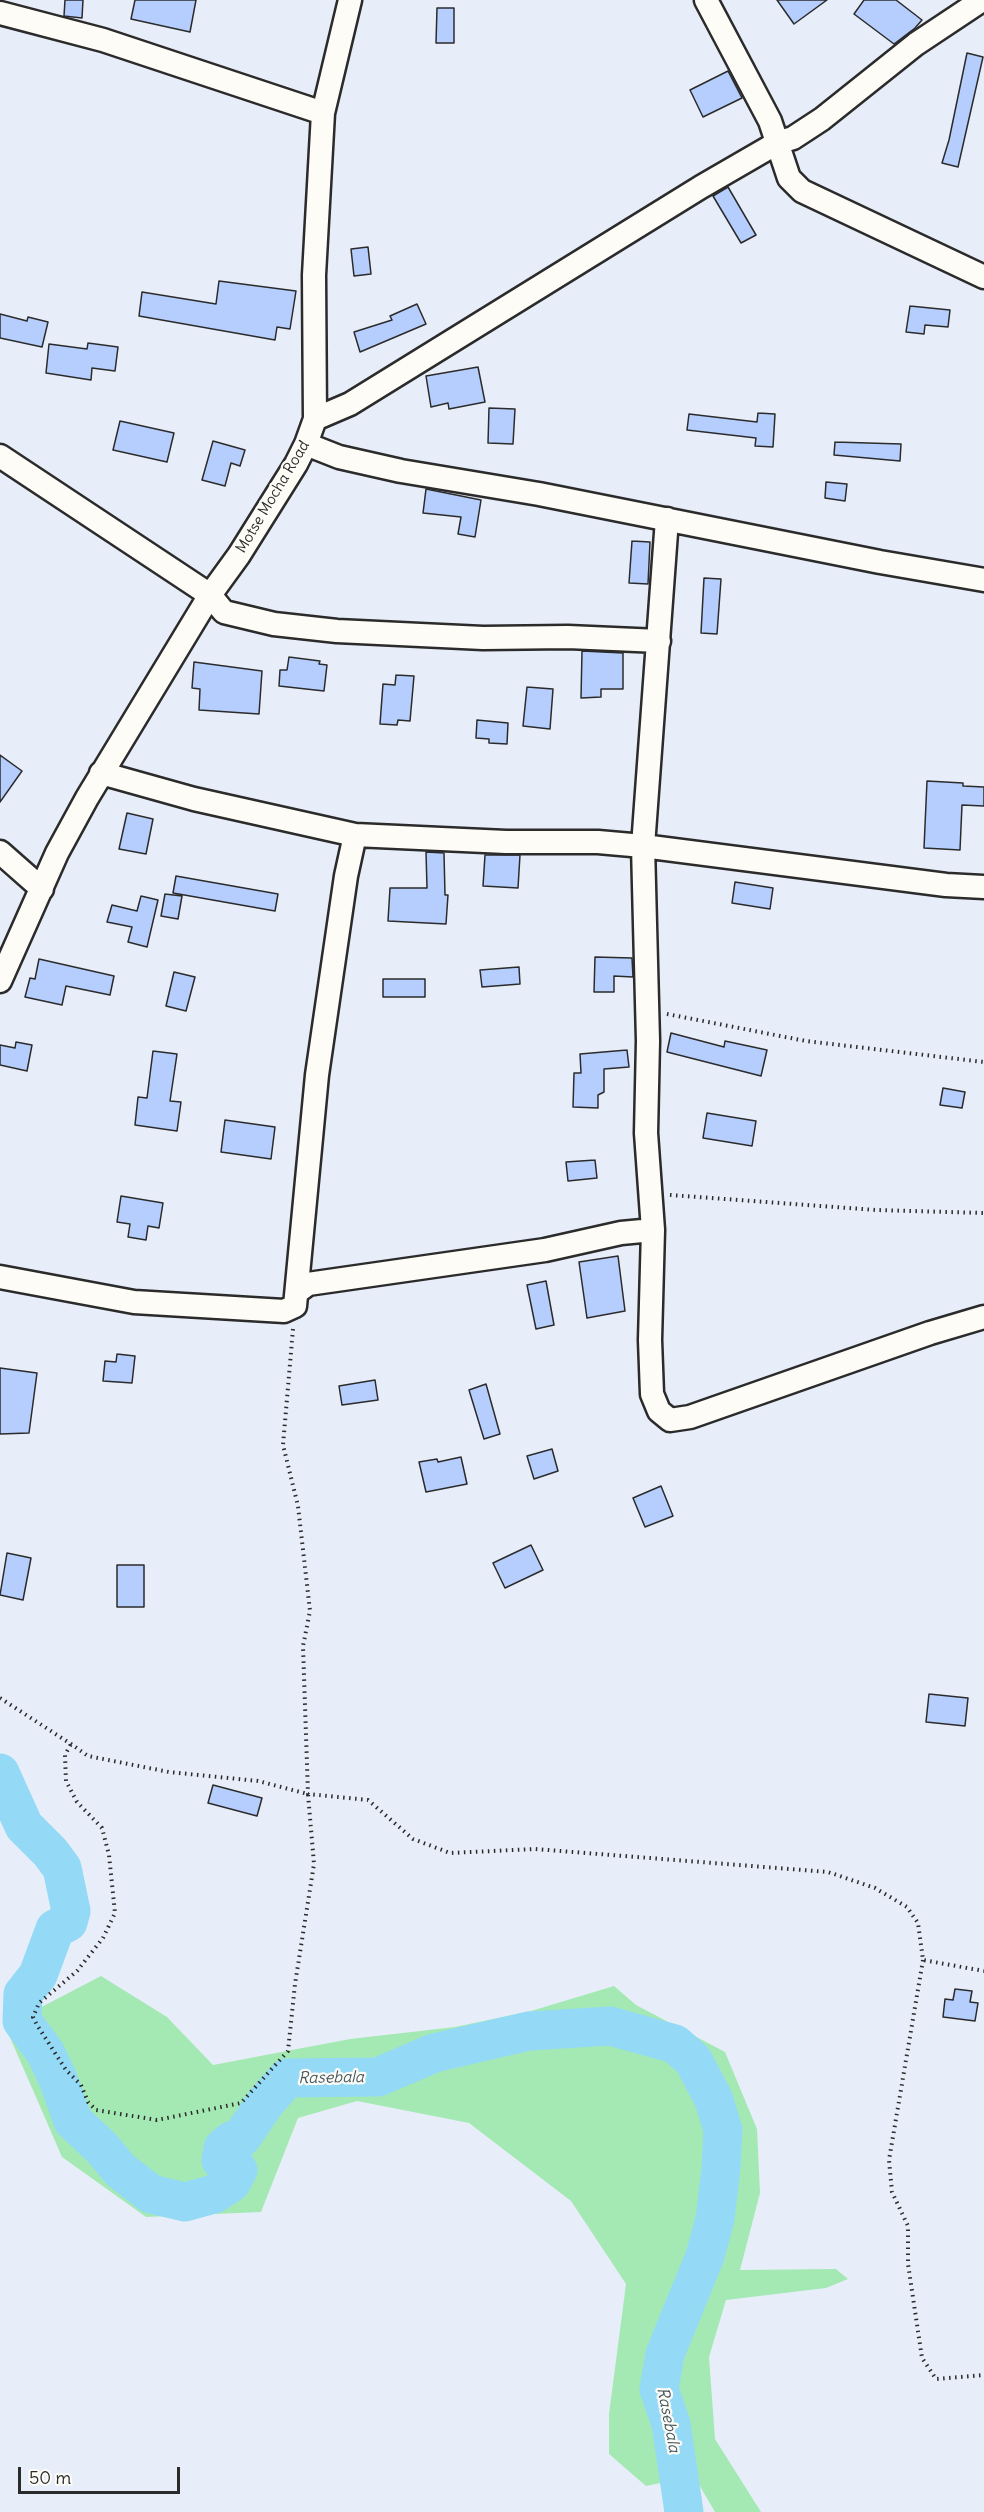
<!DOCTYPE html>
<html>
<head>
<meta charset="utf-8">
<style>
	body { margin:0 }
	#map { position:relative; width:984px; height:2512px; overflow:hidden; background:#e8eef9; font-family:Delius,sans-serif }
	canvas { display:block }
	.scale { position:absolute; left:18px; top:2467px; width:162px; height:27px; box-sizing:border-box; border:3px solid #2b2b2b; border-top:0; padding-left:8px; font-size:18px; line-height:21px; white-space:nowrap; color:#2b2b2b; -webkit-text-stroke:4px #fdfcf7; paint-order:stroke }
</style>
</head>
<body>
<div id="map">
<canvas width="984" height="2512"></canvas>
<div class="scale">50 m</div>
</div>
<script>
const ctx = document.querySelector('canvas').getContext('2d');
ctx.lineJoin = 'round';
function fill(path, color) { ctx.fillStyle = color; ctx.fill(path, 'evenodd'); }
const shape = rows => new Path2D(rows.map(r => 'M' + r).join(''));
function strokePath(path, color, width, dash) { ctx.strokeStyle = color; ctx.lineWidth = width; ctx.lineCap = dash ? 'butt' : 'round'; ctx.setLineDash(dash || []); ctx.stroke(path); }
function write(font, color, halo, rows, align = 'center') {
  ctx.font = font + ' Delius,sans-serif'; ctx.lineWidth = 4.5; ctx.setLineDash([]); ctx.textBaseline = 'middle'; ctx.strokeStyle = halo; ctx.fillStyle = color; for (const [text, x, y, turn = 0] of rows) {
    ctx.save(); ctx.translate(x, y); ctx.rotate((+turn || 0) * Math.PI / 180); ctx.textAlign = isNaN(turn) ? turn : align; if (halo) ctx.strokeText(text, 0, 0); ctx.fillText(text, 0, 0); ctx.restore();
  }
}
const green = shape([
	[101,1976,167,2017,213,2065,350,2039,455,2027,531,2011,614,1986,636,2005,725,2052,757,2129,760,2193,740,2270,836,2269,848,2279,826,2288,726,2300,709,2357,715,2439,761,2512,715,2512,694,2476,646,2486,609,2454,609,2414,626,2284,571,2201,469,2123,357,2101,298,2118,261,2212,146,2217,62,2157,5,2026]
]);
const river = shape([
	[0,1773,24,1826,50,1852,62,1868,71,1911,68,1922,55,1929,38,1975,23,1994,22,2021,45,2052,58,2079,73,2121,102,2148,120,2170,151,2194,185,2202,214,2194,231,2183,238,2170,234,2164,225,2163,221,2160,223,2148,231,2141,242,2137,265,2103,287,2078,378,2077,434,2053,529,2031,610,2026,675,2044,693,2060,714,2100,723,2130,721,2168,715,2219,705,2256,665,2354,659,2389,671,2424,684,2512]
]);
const building = shape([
	[65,0,83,0,82,18,64,16,65,0],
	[135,0,196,0,190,32,131,19,135,0],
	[777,0,827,0,794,24,777,0],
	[864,0,896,0,922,20,915,28,894,44,854,14,864,0],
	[437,8,454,8,454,43,436,43,437,8],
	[967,53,983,57,958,167,942,163,949,140,967,53],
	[728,71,742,98,703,117,690,90,728,71],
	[728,187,756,235,741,243,713,196,728,187],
	[368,247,371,274,354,276,351,249,368,247],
	[219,281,296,291,290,329,277,327,275,340,139,316,142,292,216,304,219,281],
	[417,304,426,324,360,352,354,332,392,320,390,316,417,304],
	[910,306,950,310,948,327,925,325,924,334,906,332,910,306],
	[0,314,27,321,28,317,48,322,42,347,0,338,0,314],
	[88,343,118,347,115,371,92,368,91,380,46,373,49,344,87,349,88,343],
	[478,367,485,402,449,409,448,403,431,407,426,376,478,367],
	[489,408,515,409,513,444,488,443,489,408],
	[758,413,775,414,773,447,755,446,756,438,687,430,689,414,757,422,758,413],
	[120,421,174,433,167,462,113,450,120,421],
	[213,441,245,450,240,466,231,463,225,486,202,480,213,441],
	[835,442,901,444,900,461,834,455,835,442],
	[826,482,847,484,845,501,825,498,826,482],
	[426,489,481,500,475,537,458,534,461,517,423,513,426,489],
	[632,541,650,542,648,584,629,583,632,541],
	[704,578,721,579,717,634,701,633,704,578],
	[582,651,623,653,623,689,601,689,601,697,581,698,582,651],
	[289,657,320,661,319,664,327,665,324,691,279,686,280,670,287,670,289,657],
	[194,662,262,671,259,714,199,710,200,689,192,688,194,662],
	[396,675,414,676,410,721,398,720,397,725,380,724,383,684,395,685,396,675],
	[527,687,553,689,550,729,523,726,527,687],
	[477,720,508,723,507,744,489,743,489,739,476,738,477,720],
	[0,755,22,771,0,802,0,755],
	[927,781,963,783,963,786,984,787,984,806,962,805,960,850,924,848,927,781],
	[127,813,153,819,146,854,119,849,127,813],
	[426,852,444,853,445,895,448,895,446,924,388,921,390,888,427,888,426,852],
	[485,855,520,855,518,888,483,886,485,855],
	[176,876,278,894,275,911,173,893,176,876],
	[735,882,773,888,770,909,732,903,735,882],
	[165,894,182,896,178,919,161,916,165,894],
	[141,896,158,900,147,947,128,942,132,927,107,922,112,905,137,911,141,896],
	[595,957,632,958,633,977,614,976,614,992,594,992,595,957],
	[39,959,114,976,110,995,66,986,62,1005,25,997,30,978,35,979,39,959],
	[519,967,520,984,482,987,480,970,519,967],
	[174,972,195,977,186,1011,166,1006,174,972],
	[383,979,425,979,425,997,383,997,383,979],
	[671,1033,724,1047,725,1041,767,1050,761,1076,667,1052,671,1033],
	[16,1042,32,1045,27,1071,0,1065,0,1045,15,1048,16,1042],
	[627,1050,629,1067,604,1069,604,1092,598,1095,598,1108,573,1107,574,1073,581,1073,580,1054,627,1050],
	[153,1051,177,1054,170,1101,181,1102,177,1131,135,1125,138,1097,147,1098,153,1051],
	[943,1088,965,1092,962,1108,940,1105,943,1088],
	[707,1113,756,1121,752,1146,703,1138,707,1113],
	[225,1120,275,1127,271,1159,221,1152,225,1120],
	[595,1160,597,1178,568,1181,566,1162,595,1160],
	[121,1196,163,1203,159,1228,148,1226,146,1240,128,1237,130,1224,117,1222,121,1196],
	[618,1256,625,1311,587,1318,579,1262,618,1256],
	[546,1281,554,1325,536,1329,527,1285,546,1281],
	[117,1354,135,1356,132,1383,103,1381,105,1361,116,1362,117,1354],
	[0,1368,37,1373,29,1433,0,1434,0,1368],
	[375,1380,378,1400,342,1405,339,1386,375,1380],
	[486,1384,500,1434,484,1439,469,1390,486,1384],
	[552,1449,558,1471,534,1479,527,1456,552,1449],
	[461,1457,467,1484,426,1492,419,1462,437,1459,438,1462,461,1457],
	[661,1486,673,1516,645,1527,633,1498,661,1486],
	[531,1545,543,1570,505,1588,493,1563,531,1545],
	[7,1553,31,1558,23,1600,0,1595,7,1553],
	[117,1565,144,1565,144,1607,117,1607,117,1565],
	[929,1694,968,1698,965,1726,926,1722,929,1694],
	[213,1785,262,1798,257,1816,208,1803,213,1785],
	[955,1989,972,1991,970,2002,978,2003,975,2021,943,2017,945,1999,953,2000,955,1989]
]);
const path = shape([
	[667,1014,806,1041,984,1062],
	[670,1195,876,1210,984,1213],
	[293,1329,283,1445,298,1506,310,1611,303,1646,308,1794,368,1800,413,1839,450,1853,535,1849,828,1872,875,1888,907,1907,918,1923,923,1960,984,1971],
	[0,1698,71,1744,88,1756,169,1772,258,1781,308,1794,314,1864,295,1984,288,2051,241,2103,157,2120,96,2110,88,2102,81,2085,66,2070,37,2025,33,2017,39,2003,77,1971,103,1938,115,1913,109,1855,102,1828,77,1802,66,1781,65,1755,71,1744],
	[923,1960,889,2160,892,2192,908,2226,908,2264,922,2358,936,2379,984,2375]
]);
const minor = shape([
	[706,0,770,121,789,178,802,191,984,277],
	[0,13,103,40,323,113],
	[315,419,350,404,701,187,777,143,793,138,822,119,916,44,982,0],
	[306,444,339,457,401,471,539,494,880,562,984,580],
	[0,456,210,595,239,555,296,464,306,444,315,419,314,275,323,113,350,0],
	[667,519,643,846,648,1041,646,1133,653,1230,650,1340,652,1394,659,1411,670,1420,690,1417,930,1333,984,1317],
	[101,773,194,799,355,835,506,842,598,842,643,846,946,885,984,887],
	[0,852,42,889],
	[0,981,57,853,87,798,210,595,224,612,274,624,337,631,483,638,568,637,659,641],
	[0,1277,134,1302,284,1311,295,1306,317,1075,346,876,355,835],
	[297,1292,308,1284,545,1250,621,1233,653,1230]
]);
const streetNames = [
	["Motse Mocha Road",273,497,-59]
];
const waterNames = [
	["Rasebala",331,2078,-1],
	["Rasebala",668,2420,79]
];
fill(green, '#a4e9b4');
strokePath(river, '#94daf6', 39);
fill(building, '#b6cefd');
strokePath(building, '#2b2b2b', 1.5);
strokePath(minor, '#2b2b2b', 27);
strokePath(path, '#2b2b2b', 4, [1.5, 4.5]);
strokePath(minor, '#fdfcf7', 22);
write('15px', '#2b2b2b', '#fdfcf7', streetNames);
write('italic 16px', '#45575e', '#fdfcf7', waterNames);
</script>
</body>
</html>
